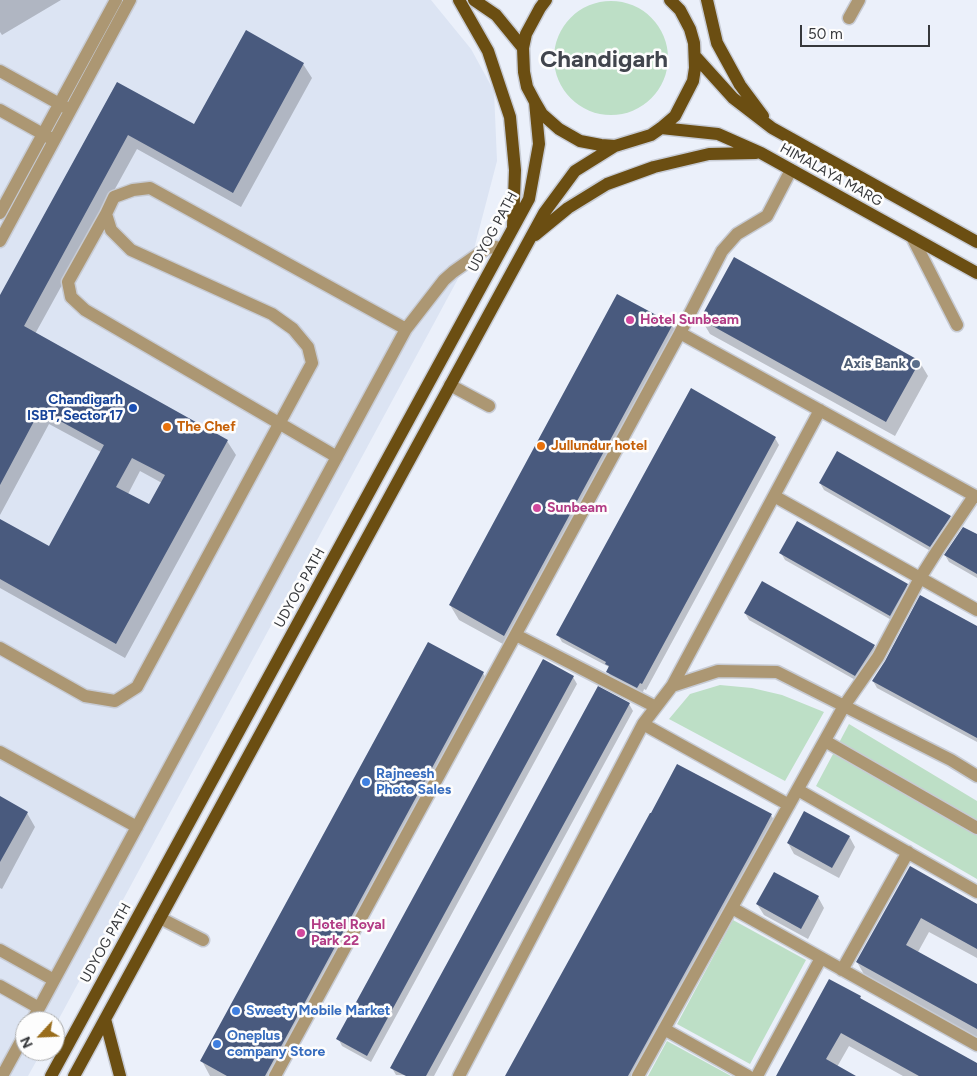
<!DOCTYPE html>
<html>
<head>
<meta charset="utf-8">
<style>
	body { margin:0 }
	#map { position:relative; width:977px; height:1076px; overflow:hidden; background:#ebf0fa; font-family:Figtree,sans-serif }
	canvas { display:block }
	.north { position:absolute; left:15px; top:1011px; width:50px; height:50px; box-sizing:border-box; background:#fdfdfd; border:1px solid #adaeaf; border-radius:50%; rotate:245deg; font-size:14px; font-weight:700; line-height:20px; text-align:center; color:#36383b }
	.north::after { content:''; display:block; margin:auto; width:18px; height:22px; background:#996d1c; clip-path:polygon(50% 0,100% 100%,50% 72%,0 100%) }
	.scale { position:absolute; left:800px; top:25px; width:130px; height:22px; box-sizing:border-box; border:2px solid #36383b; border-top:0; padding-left:6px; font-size:15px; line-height:18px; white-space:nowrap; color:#36383b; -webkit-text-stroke:4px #fdfdfd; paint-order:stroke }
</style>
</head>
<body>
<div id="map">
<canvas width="977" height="1076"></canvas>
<div class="north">N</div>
<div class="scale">50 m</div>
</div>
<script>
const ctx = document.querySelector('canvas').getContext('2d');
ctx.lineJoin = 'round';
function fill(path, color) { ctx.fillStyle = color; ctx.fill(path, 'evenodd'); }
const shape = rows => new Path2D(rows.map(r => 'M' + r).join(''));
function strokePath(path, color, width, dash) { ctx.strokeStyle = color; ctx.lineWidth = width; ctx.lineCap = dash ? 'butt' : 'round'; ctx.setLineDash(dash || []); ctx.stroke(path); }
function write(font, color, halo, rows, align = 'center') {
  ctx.font = font + ' Figtree,sans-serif'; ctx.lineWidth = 5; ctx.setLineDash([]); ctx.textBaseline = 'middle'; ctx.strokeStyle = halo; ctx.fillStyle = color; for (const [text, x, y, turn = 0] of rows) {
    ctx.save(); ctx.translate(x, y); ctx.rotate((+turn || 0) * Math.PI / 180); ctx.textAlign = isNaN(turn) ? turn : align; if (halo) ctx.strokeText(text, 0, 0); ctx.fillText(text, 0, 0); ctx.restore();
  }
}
const built = shape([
	[0,0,431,0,471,49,494,91,497,161,474,249,55,1026,55,1021,25,1021,25,1051,42,1051,28,1076,0,1076]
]);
const green = shape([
	'554 58a57 57 0 1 1 114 0a57 57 0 1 1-114 0Z',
	[720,685,752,688,782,695,824,712,785,781,669,719,690,694],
	[849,724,977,801,977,879,816,786],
	[733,920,806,960,750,1064,677,1024],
	[667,1041,731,1076,648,1076]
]);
const shadow = shape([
	[0,0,61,0,2,35,0,32],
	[303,64,312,78,241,207,137,149,35,334,227,441,236,455,125,658,0,588,0,521,50,548,101,452,49,424,0,515,0,297,117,83,194,126],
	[140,471,162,483,150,506,128,494],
	[701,319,919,361,928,376,895,436,710,334],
	[672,325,680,339,512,649,459,620,450,605],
	[775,438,779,445,646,690,644,689,642,695,612,679,608,672,609,667,562,642,558,635],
	[820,483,950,517,954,524,934,553,824,490],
	[977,536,977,578,949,562,945,555],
	[781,553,907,585,911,592,895,622,785,560],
	[745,613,874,646,878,653,859,682,749,620],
	[977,628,977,742,877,688,873,681],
	[483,673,491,688,280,1076,210,1076,202,1061],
	[573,677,577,684,371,1062,342,1046,338,1038],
	[629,704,633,711,434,1076,396,1075,392,1068],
	[0,798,27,813,35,827,2,889,0,888],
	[771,815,779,829,644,1076,506,1076],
	[849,836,855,847,839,878,794,854,788,843],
	[910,867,977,904,977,958,929,932,918,952,977,985,977,1038,865,976,857,962],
	[818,897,824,908,808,939,764,915,757,904],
	[860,997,862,1001,977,1064,977,1076,903,1076,849,1046,837,1067,853,1076,778,1076]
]);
const building = shape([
	[246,30,304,63,233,193,128,135,24,326,228,440,116,644,0,579,0,519,49,546,104,445,40,410,0,485,0,295,117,82,194,124],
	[132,458,165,475,149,504,116,487],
	[734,257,920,361,886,422,700,319],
	[617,294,673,324,504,636,449,605],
	[691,388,776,437,642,684,640,683,637,688,606,672,609,666,605,664,606,662,556,635],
	[837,451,951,516,930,547,819,483],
	[797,521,908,584,890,616,779,553],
	[963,527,977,534,977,574,944,555],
	[762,581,875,645,855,676,744,613],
	[920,595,977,626,977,738,872,681,885,661],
	[428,642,484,672,265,1076,227,1076,200,1061],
	[543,659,574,676,367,1056,336,1039],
	[598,686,630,703,426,1076,406,1076,390,1068],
	[677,764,772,814,756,844,628,1076,505,1076,650,813,651,813],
	[0,796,28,812,0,862],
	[804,811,850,836,832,868,787,843],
	[910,866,977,904,977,949,921,918,906,945,977,984,977,1029,856,962],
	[774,872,819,896,801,929,756,904],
	[829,979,861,996,860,998,977,1063,977,1076,919,1076,841,1033,826,1059,856,1076,776,1076]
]);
const minor = shape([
	[849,18,859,0],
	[0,71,65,107],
	[0,110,50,138],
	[0,213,116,0],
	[106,214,68,282,71,297,85,310,337,457],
	[912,237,957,325],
	[0,241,130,0],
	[680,333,977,497],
	[450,385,489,406],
	[774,496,977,610],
	[516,635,656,707],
	[0,648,85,696,115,701,137,687,312,363,308,347,293,329,272,314,131,250,111,230,106,214,114,197,133,190,150,188,406,329],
	[672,686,820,410],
	[643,724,789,805],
	[825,741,977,828],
	[0,752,137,827],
	[798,790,977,892],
	[732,908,977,1045],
	[160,918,203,940],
	[0,950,54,980],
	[842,970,908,852],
	[0,986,39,1008],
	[32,1021,406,329,444,280,453,272,487,248,495,247,502,248],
	[664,1029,748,1076],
	[2,1076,25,1034],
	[275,1076,680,333,722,251,737,234,767,216,791,170],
	[459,1076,643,724,672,686,718,671,777,672,951,760,977,776],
	[638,1076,844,706,878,657,920,578,937,551,974,496],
	[757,1076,821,958]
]);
const major = shape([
	[459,0,488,51,510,117,515,170,513,226],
	[474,0,496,15,523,48],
	[546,0,540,8,526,34,523,48,524,72,527,87,535,102,542,114,559,129,580,141,601,145,615,146,651,135,661,128,675,116,693,81,695,68,694,43,690,29,680,10,670,0],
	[707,0,717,43,740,85,763,116],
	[695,56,733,98,772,128,977,242],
	[661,128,718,134,761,153,977,273],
	[535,235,568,208,607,184,654,167,709,154,756,153],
	[105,1019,120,1076],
	[51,1076,529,199,539,144,535,102],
	[74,1076,544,213,575,171,615,146]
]);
const markers = [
	[630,320,5,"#d1479c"],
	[916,364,5,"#5c6f8a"],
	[133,408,5,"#1a4fb4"],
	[167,427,5,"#e8710a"],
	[541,446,5,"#e8710a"],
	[537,508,5,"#d1479c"],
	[366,782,5,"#3f7fe0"],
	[301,933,5,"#d1479c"],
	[236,1011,5,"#3f7fe0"],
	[217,1044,5,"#3f7fe0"]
];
const streetNames = [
	["HIMALAYA MARG",831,175,29],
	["UDYOG PATH",493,232,-62],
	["UDYOG PATH",300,588,-61],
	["UDYOG PATH",106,943,-61]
];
const hotelNames = [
	["Hotel Sunbeam",640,320],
	["Sunbeam",547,508],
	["Hotel Royal",311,925],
	["Park 22",311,941]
];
const serviceNames = [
	["Axis Bank",906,364]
];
const transitNames = [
	["Chandigarh",123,400],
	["ISBT, Sector 17",123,416]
];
const foodNames = [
	["The Chef",177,427],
	["Jullundur hotel",551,446]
];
const shopNames = [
	["Rajneesh",376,774],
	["Photo Sales",376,790],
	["Sweety Mobile Market",246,1011],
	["Oneplus",227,1036],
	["company Store",227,1052]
];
const townNames = [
	["Chandigarh",604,60]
];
fill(built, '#dce4f3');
fill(green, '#bddfc6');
fill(shadow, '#0003');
fill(building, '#495a7e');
strokePath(minor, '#c7cbd4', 15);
strokePath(major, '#c7cbd4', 15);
strokePath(minor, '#ac9773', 12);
strokePath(major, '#6b4e12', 12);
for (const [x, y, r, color] of markers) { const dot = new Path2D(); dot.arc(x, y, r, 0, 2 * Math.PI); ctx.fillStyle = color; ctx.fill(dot); strokePath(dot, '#fdfdfd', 2); }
write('14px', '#36383b', '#fdfdfd', streetNames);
write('bold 14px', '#b23c85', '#fdfdfd', hotelNames, 'left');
write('bold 14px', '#4e5e75', '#fdfdfd', serviceNames, 'right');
write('bold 14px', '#164399', '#fdfdfd', transitNames, 'right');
write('bold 14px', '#c56008', '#fdfdfd', foodNames, 'left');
write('bold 14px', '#366cbe', '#fdfdfd', shopNames, 'left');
write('bold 24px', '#41454d', '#fdfdfd', townNames);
</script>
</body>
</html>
